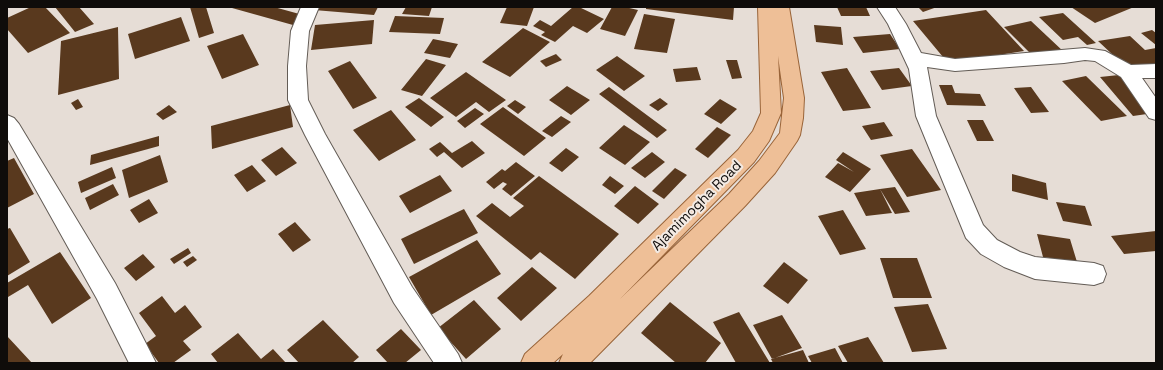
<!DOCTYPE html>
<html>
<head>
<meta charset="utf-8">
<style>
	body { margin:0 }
	#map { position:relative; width:1163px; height:370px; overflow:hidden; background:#e6ddd6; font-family:"Space Grotesk",sans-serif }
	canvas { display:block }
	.frame { position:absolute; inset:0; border:8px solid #0f0c0a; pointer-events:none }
</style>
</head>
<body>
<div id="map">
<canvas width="1163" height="370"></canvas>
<div class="frame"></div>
</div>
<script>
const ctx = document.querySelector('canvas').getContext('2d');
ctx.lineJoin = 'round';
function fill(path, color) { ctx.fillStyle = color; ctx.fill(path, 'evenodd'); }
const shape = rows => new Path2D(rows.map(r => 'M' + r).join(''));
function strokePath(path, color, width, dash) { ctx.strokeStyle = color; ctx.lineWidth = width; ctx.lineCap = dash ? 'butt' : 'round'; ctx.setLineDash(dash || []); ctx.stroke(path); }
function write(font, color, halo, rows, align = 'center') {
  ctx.font = font + ' "Space Grotesk",sans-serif'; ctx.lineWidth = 4; ctx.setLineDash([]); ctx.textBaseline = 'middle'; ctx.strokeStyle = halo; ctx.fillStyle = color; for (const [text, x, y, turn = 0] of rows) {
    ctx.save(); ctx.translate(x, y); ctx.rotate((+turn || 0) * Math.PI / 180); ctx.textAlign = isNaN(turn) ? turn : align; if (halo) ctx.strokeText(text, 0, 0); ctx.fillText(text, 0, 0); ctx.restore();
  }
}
const building = shape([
	[31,7,45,7,70,33,28,53,7,29,7,18],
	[55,7,79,7,94,24,75,32],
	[190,7,206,7,214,33,199,38],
	[233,7,274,7,303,15,293,25,232,8],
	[316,7,378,7,374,15,314,10],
	[406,7,432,7,429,16,402,14],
	[507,7,534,7,527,26,500,23],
	[573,7,579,7,604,19,587,33,573,26,555,42,541,35,545,32,533,26,540,20,551,26],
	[612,7,625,7,638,10,625,36,600,29],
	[646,7,734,7,733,20,646,9],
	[837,7,866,7,870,16,841,16],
	[918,7,937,7,923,12],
	[1071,7,1134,7,1095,23],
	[986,10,1024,51,948,63,913,21],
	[1063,13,1096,43,1087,45,1078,37,1063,40,1039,17],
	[644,14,675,19,667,53,634,49],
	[395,16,444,18,440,34,389,32],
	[181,17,190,41,135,59,128,34],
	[374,20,372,44,311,50,315,25],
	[1031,21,1064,52,1035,58,1004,27],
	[814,25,841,27,843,45,816,42],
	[118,27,119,79,58,95,61,41],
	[523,28,550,42,510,77,482,62],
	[1152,30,1156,33,1156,45,1141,33],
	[243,34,259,65,222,79,207,46],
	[890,34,900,49,863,53,853,37],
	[1130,36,1145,50,1156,48,1156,65,1128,69,1098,41],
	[433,39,458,44,450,58,424,53],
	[556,54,562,60,546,67,540,61],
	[617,56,645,76,624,91,596,70],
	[426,59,446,65,422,96,401,90],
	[726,60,737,60,742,78,732,79],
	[350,61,377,98,353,109,328,71],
	[697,67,701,80,676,82,673,69],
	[847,68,871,108,843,111,821,72],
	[899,68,912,86,882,90,870,71],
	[466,72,506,100,489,112,476,102,456,117,430,98],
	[1119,75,1154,113,1133,116,1100,77],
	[1086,76,1127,116,1101,121,1062,81],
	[939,85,952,85,955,93,980,94,986,106,947,105],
	[567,86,590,100,571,115,549,100],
	[609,87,667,130,657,138,599,94],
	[1031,87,1049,112,1031,113,1014,88],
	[419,98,444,117,431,127,405,107],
	[660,98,668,104,658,111,649,105],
	[78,99,83,107,76,110,71,103],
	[720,99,737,109,721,124,704,114],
	[515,100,526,107,518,114,507,106],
	[169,105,177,112,163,120,156,114],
	[290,105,293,127,212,149,211,126],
	[503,107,546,138,524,156,480,124],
	[475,108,484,114,465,128,457,121],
	[391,110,416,140,379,161,353,130],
	[561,116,571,122,552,137,542,131],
	[967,120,983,120,994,141,977,141],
	[884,122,893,136,871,140,862,126],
	[624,125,650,142,625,165,599,148],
	[717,127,731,135,708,158,695,149],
	[159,136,159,146,90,165,91,155],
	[472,141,485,153,462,168,444,152,437,157,429,149,440,142,452,153],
	[282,147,297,163,276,176,261,160],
	[566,148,579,157,562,172,549,163],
	[912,149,941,190,907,197,880,155],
	[652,152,665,162,645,178,631,168],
	[843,152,871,169,850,192,825,177,838,163,854,172,836,160],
	[160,155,168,182,129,198,122,170],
	[14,158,34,194,7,208,7,161],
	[516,162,535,176,511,196,502,189,507,184,503,182,494,189,486,182,502,169,505,171],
	[252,165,266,181,247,192,234,175],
	[112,167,116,178,81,193,78,182],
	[675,168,687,175,664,199,652,191],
	[1012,174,1046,183,1048,200,1012,191],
	[440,175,452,191,410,213,399,196],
	[539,176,619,234,575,279,540,252,531,260,476,216,492,203,510,217,524,206,513,198],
	[610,176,624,186,615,194,602,185],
	[113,184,119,195,90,210,85,198],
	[635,186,659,204,638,224,614,206],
	[895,187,910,212,895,214,880,189],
	[880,189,892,213,866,216,854,193],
	[149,199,158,213,139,223,130,210],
	[1056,202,1085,206,1092,226,1063,221],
	[464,209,478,233,414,264,401,239],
	[843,210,866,249,840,255,818,216],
	[295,222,311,240,293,252,278,234],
	[10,228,30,262,7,276,7,229],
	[1156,231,1156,251,1124,254,1111,236],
	[1037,234,1070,239,1077,262,1043,257],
	[477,240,501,274,431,315,409,277],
	[188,248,191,253,174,264,170,259],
	[60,252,91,298,52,324,28,285,8,297,7,283],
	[143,254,155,267,136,281,124,268],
	[193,256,197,260,187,267,183,262],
	[880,258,917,258,932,298,893,298],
	[784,262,808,280,788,304,763,286],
	[532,267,557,288,521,321,497,298],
	[162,296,175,313,185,305,202,327,183,341,191,350,173,363,159,363,145,344,156,336,139,313],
	[474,300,501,329,466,359,438,328],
	[670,302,721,343,705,363,676,363,641,333],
	[928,304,947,349,912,352,894,307],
	[739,312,770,363,736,363,713,322],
	[782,315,802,348,772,359,753,325],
	[323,320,359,357,352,363,299,363,287,350],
	[401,329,421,350,405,363,388,363,376,350],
	[238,333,261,359,273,349,286,363,218,363,211,354],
	[7,336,32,363,7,363],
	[868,337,884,363,848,363,838,346],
	[835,348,843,363,812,363,808,356],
	[803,350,809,363,773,363,771,359]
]);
const minor = shape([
	[301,7,319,7,309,31,306,66,308,100,325,134,412,287,458,354,462,363,434,363,394,303,305,135,288,100,288,66,291,31,301,7],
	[877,7,895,7,906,24,921,53,955,59,1085,48,1105,51,1131,65,1156,64,1156,78,1142,78,1156,98,1156,120,1149,118,1121,77,1095,61,1085,60,1064,63,955,71,927,67,936,116,983,225,997,240,1020,252,1035,257,1094,263,1103,266,1106,274,1103,282,1094,285,1035,279,1004,267,981,254,966,238,916,116,909,69,888,24,877,7],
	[7,115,14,118,19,124,115,283,156,363,129,363,97,299,7,138,7,115]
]);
const major = shape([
	[758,7,789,7,804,98,803,118,800,135,797,141,775,173,745,206,590,363,559,363,563,354,553,363,521,363,525,354,589,296,738,150,753,131,761,113,758,7],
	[778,56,784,98,780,133,759,161,729,194,620,299,754,162,769,141,781,113,778,56]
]);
const streetNames = [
	["Ajamimogha Road",697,206,-45]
];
fill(building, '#59391e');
strokePath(minor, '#635c56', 2);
strokePath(major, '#996439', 2);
fill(minor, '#fff');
fill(major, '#eebf97');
write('14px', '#0f0c0a', '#f3eae3', streetNames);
</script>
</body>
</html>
